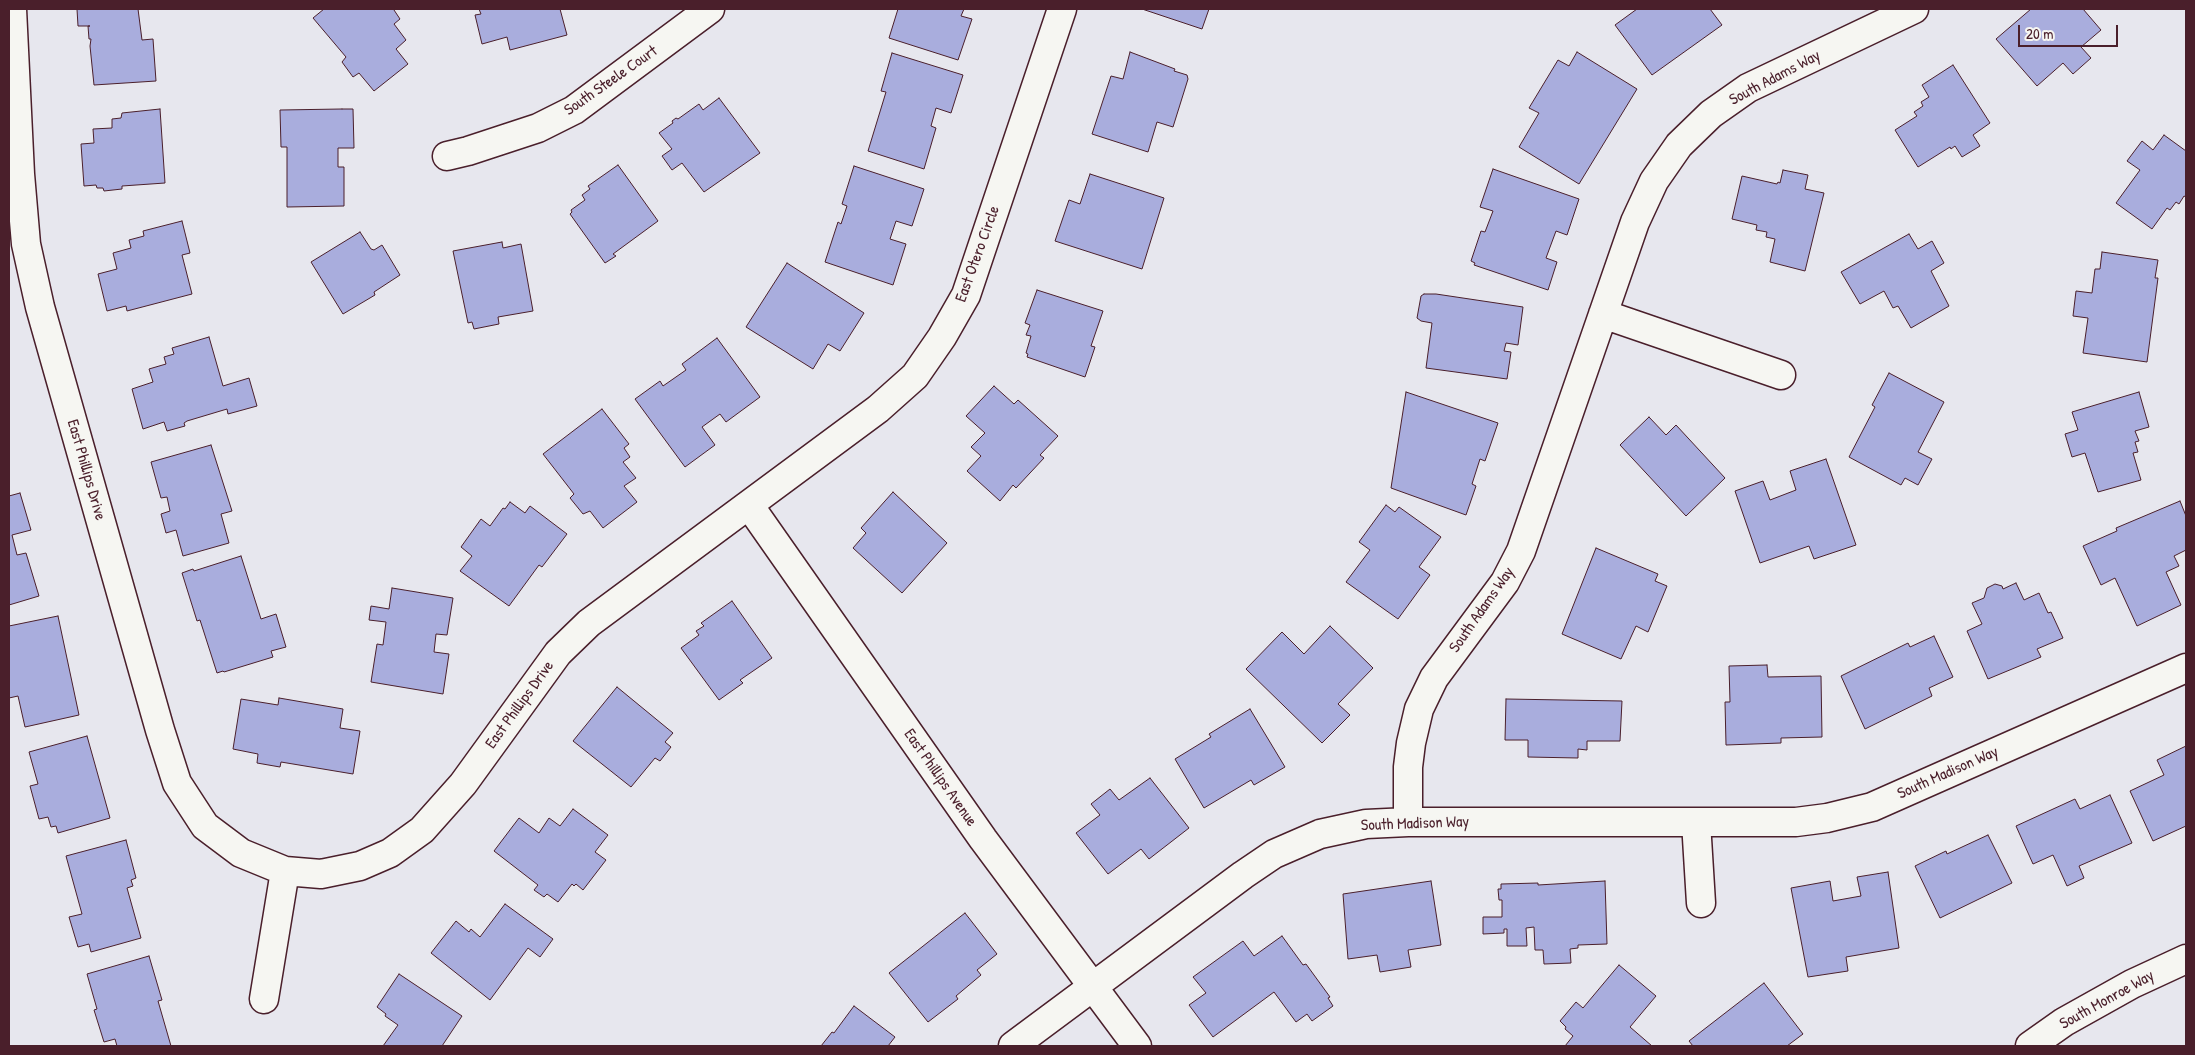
<!DOCTYPE html>
<html>
<head>
<meta charset="utf-8">
<style>
	body { margin:0 }
	#map { position:relative; width:2195px; height:1055px; overflow:hidden; background:#e7e7ee; font-family:"Patrick Hand",sans-serif }
	canvas { display:block }
	.frame { position:absolute; inset:0; border:10px solid #4a1f2b; pointer-events:none }
	.scale { position:absolute; left:2018px; top:25px; width:100px; height:22px; box-sizing:border-box; border:2px solid #4a1f2b; border-top:0; padding-left:6px; font-size:15px; line-height:18px; white-space:nowrap; color:#4a1f2b; -webkit-text-stroke:4px #f6f6f2; paint-order:stroke }
</style>
</head>
<body>
<div id="map">
<canvas width="2195" height="1055"></canvas>
<div class="frame"></div>
<div class="scale">20 m</div>
</div>
<script>
const ctx = document.querySelector('canvas').getContext('2d');
ctx.lineJoin = 'round';
function fill(path, color) { ctx.fillStyle = color; ctx.fill(path, 'evenodd'); }
const shape = rows => new Path2D(rows.map(r => 'M' + r).join(''));
function strokePath(path, color, width, dash) { ctx.strokeStyle = color; ctx.lineWidth = width; ctx.lineCap = dash ? 'butt' : 'round'; ctx.setLineDash(dash || []); ctx.stroke(path); }
function write(font, color, halo, rows, align = 'center') {
  ctx.font = font + ' "Patrick Hand",sans-serif'; ctx.lineWidth = 4.5; ctx.setLineDash([]); ctx.textBaseline = 'middle'; ctx.strokeStyle = halo; ctx.fillStyle = color; for (const [text, x, y, turn = 0] of rows) {
    ctx.save(); ctx.translate(x, y); ctx.rotate((+turn || 0) * Math.PI / 180); ctx.textAlign = isNaN(turn) ? turn : align; if (halo) ctx.strokeText(text, 0, 0); ctx.fillText(text, 0, 0); ctx.restore();
  }
}
const building = shape([
	[77,9,138,9,142,40,153,39,156,81,94,85,90,46,91,39,89,39,88,26,90,26,78,26,77,9],
	[324,9,395,9,394,10,400,19,394,24,406,40,396,49,408,64,374,91,359,73,353,77,342,62,346,57,313,18,324,9],
	[479,9,560,9,567,35,510,50,507,37,482,44,475,15,481,14,479,9],
	[898,9,964,9,961,16,972,19,958,60,889,38,898,9],
	[1142,9,1209,9,1202,29,1142,9],
	[1637,9,1710,9,1722,25,1652,75,1615,25,1637,9],
	[2031,9,2083,9,2101,30,2081,47,2091,58,2073,74,2063,63,2037,86,1996,39,2031,9],
	[1130,52,1175,69,1174,71,1187,75,1188,79,1173,127,1157,122,1148,152,1092,134,1111,76,1123,79,1130,52],
	[1577,52,1637,89,1579,184,1519,147,1539,113,1529,108,1558,60,1569,66,1577,52],
	[892,53,963,75,951,113,936,108,931,126,936,128,924,169,868,151,886,92,881,91,892,53],
	[1953,65,1990,123,1973,135,1980,146,1962,157,1955,146,1951,149,1950,147,1918,167,1895,130,1917,116,1914,112,1923,106,1921,102,1929,97,1922,85,1953,65],
	[719,98,760,153,704,192,682,163,672,170,662,156,672,149,659,133,673,123,672,121,676,118,678,119,699,104,703,110,719,98],
	[160,109,165,183,122,186,122,189,104,191,103,188,97,188,96,185,84,186,81,144,94,143,93,129,112,128,112,119,121,118,122,113,160,109],
	[342,109,353,109,354,148,338,148,338,167,344,167,344,206,287,207,287,147,281,147,280,110,342,109],
	[2164,135,2186,151,2186,197,2184,196,2179,204,2176,202,2170,210,2167,208,2152,229,2116,203,2140,170,2127,161,2142,141,2153,150,2164,135],
	[618,165,658,221,613,254,616,256,605,263,570,214,572,212,571,210,585,200,582,195,590,189,588,186,618,165],
	[854,166,924,189,912,226,896,221,890,239,906,244,893,285,825,262,838,222,841,224,847,206,842,204,854,166],
	[1493,169,1579,199,1567,235,1556,231,1546,258,1557,262,1548,290,1474,265,1475,263,1471,261,1481,231,1485,232,1493,211,1480,207,1493,169],
	[1783,170,1808,175,1805,189,1824,193,1805,271,1770,262,1775,239,1766,237,1767,232,1756,230,1757,225,1732,219,1742,176,1777,184,1778,182,1780,183,1783,170],
	[1090,174,1164,198,1142,269,1055,241,1069,200,1080,204,1090,174],
	[182,221,190,253,182,255,192,294,127,311,126,306,107,311,98,274,117,269,113,253,131,248,129,240,144,236,143,231,182,221],
	[360,232,371,249,374,250,382,245,400,275,374,292,375,295,343,314,311,262,360,232],
	[1909,234,1918,249,1932,241,1944,263,1931,271,1949,306,1911,328,1898,306,1893,308,1884,291,1860,304,1841,272,1909,234],
	[502,242,503,248,521,244,533,311,498,317,499,324,474,329,472,322,468,323,453,251,502,242],
	[2102,252,2158,260,2155,278,2158,278,2147,362,2083,353,2088,318,2073,316,2076,291,2092,293,2095,269,2100,269,2102,252],
	[787,263,864,313,840,351,828,344,813,369,746,327,787,263],
	[1037,290,1103,311,1091,346,1095,347,1085,377,1027,357,1028,354,1026,353,1031,336,1026,335,1030,325,1025,323,1037,290],
	[1424,294,1436,294,1523,307,1518,345,1506,343,1504,351,1511,352,1507,379,1426,368,1432,323,1421,321,1417,318,1421,296,1424,294],
	[209,337,223,386,249,378,257,406,228,414,227,409,187,421,184,423,185,426,167,431,164,422,143,429,132,389,153,382,149,369,166,364,164,357,174,354,172,348,209,337],
	[717,338,760,397,726,422,720,414,702,427,715,445,685,467,635,399,660,381,663,386,686,370,682,364,717,338],
	[1889,373,1944,402,1918,452,1932,459,1918,485,1905,478,1901,485,1849,457,1875,407,1872,405,1889,373],
	[994,386,1014,404,1018,400,1058,436,1040,455,1044,458,1016,488,1013,485,1000,501,967,471,981,456,971,447,985,433,966,416,994,386],
	[1406,392,1498,423,1485,461,1480,459,1472,484,1476,486,1466,515,1391,488,1406,392],
	[2139,392,2149,427,2135,431,2139,441,2135,442,2138,452,2133,453,2141,480,2098,492,2085,453,2072,457,2065,434,2078,430,2072,412,2139,392],
	[602,409,629,444,624,448,630,457,623,462,636,478,624,486,637,502,603,528,590,511,583,514,570,498,574,494,543,454,602,409],
	[1649,417,1666,435,1676,425,1725,478,1686,516,1620,445,1649,417],
	[211,445,232,511,221,514,229,543,183,556,176,530,166,533,161,514,170,511,167,497,161,498,151,462,211,445],
	[1826,459,1856,545,1814,559,1809,546,1760,563,1735,491,1763,481,1770,500,1796,490,1790,471,1826,459],
	[893,492,947,543,902,593,853,548,866,533,861,528,893,492],
	[20,493,31,530,12,535,17,555,26,553,39,596,9,605,9,496,20,493],
	[2180,501,2186,516,2186,550,2174,556,2179,566,2166,572,2181,605,2137,626,2115,578,2101,585,2083,546,2117,531,2116,528,2180,501],
	[510,502,525,513,530,506,567,534,542,567,539,565,509,606,460,571,472,556,461,547,481,519,490,526,503,508,505,509,510,502],
	[1386,505,1395,512,1399,507,1441,537,1419,567,1430,575,1398,619,1346,582,1370,550,1359,542,1386,505],
	[1596,548,1658,574,1655,581,1667,586,1648,632,1636,626,1621,659,1562,634,1596,548],
	[241,556,261,619,276,614,286,647,271,651,273,657,224,672,223,671,217,673,200,620,197,621,182,573,193,569,194,571,241,556],
	[2016,583,2024,600,2039,593,2048,613,2051,612,2063,638,2037,649,2041,657,1988,679,1967,631,1982,624,1972,603,1984,598,1987,588,1995,584,2002,586,2003,589,2016,583],
	[392,588,453,598,447,635,436,634,434,652,449,654,443,694,371,682,377,644,383,645,386,622,369,620,371,606,389,609,392,588],
	[732,601,772,658,740,680,743,683,719,700,681,648,699,635,696,631,704,626,701,623,732,601],
	[58,616,79,715,25,727,18,696,9,698,9,626,58,616],
	[1330,626,1373,668,1338,704,1350,715,1322,743,1246,669,1282,632,1304,654,1330,626],
	[1934,636,1953,677,1929,688,1932,696,1865,729,1841,676,1908,643,1910,647,1934,636],
	[1767,665,1768,677,1821,676,1822,737,1781,738,1781,743,1726,745,1725,702,1730,702,1729,666,1767,665],
	[617,687,673,733,665,742,671,747,660,761,655,758,631,787,573,741,617,687],
	[279,698,343,709,340,728,360,731,353,774,281,762,280,767,257,763,258,754,233,749,241,699,278,705,279,698],
	[1506,699,1622,701,1620,741,1587,741,1587,750,1578,749,1578,758,1528,757,1528,740,1505,740,1506,699],
	[1250,709,1285,767,1254,785,1251,780,1204,808,1175,759,1211,737,1209,734,1250,709],
	[87,736,110,818,58,833,56,826,51,827,48,817,39,819,30,786,38,784,29,752,87,736],
	[2186,746,2186,826,2153,841,2130,791,2164,775,2157,760,2186,746],
	[1150,778,1189,828,1149,859,1141,849,1108,874,1076,833,1100,815,1091,804,1110,789,1119,800,1150,778],
	[2110,795,2132,843,2079,866,2084,878,2067,886,2053,855,2033,864,2016,826,2075,799,2080,809,2110,795],
	[573,809,608,835,595,852,606,860,583,890,576,884,574,886,572,884,558,902,547,894,544,897,534,890,538,885,494,851,519,818,539,833,549,818,560,826,573,809],
	[1988,835,2012,883,1940,918,1915,866,1946,851,1947,854,1988,835],
	[126,840,136,878,131,880,133,886,127,888,141,938,91,952,89,944,78,947,69,917,82,914,66,856,126,840],
	[1888,872,1899,948,1846,957,1848,971,1808,977,1791,888,1830,881,1833,901,1861,896,1857,877,1888,872],
	[1431,881,1441,945,1408,950,1411,967,1380,972,1377,955,1348,959,1343,894,1431,881],
	[1605,881,1607,944,1578,945,1578,948,1570,949,1571,963,1544,964,1543,950,1535,950,1534,927,1526,928,1527,946,1507,946,1507,929,1504,929,1504,933,1483,934,1483,917,1502,917,1502,900,1499,900,1498,889,1501,889,1501,884,1538,883,1538,885,1605,881],
	[505,904,553,939,540,957,528,948,490,1000,431,953,456,921,469,932,471,929,480,937,505,904],
	[965,913,997,954,977,970,981,975,956,996,958,999,928,1022,889,973,965,913],
	[1282,936,1303,965,1306,964,1330,997,1328,998,1333,1006,1312,1021,1307,1014,1296,1022,1274,992,1213,1037,1189,1005,1206,993,1193,977,1243,941,1254,956,1282,936],
	[149,956,162,1000,158,1001,171,1046,117,1046,115,1039,104,1042,94,1010,97,1009,87,974,149,956],
	[1619,965,1656,996,1630,1027,1652,1046,1565,1046,1573,1036,1565,1029,1566,1027,1560,1021,1576,1002,1583,1008,1619,965],
	[399,974,462,1016,442,1046,383,1046,398,1025,385,1016,386,1014,377,1007,399,974],
	[1764,983,1803,1034,1787,1046,1693,1046,1689,1041,1764,983],
	[854,1006,895,1037,888,1046,821,1046,832,1032,834,1033,854,1006]
]);
const street = shape([
	[12,9,20,174,26,244,40,307,160,730,177,783,205,826,241,853,285,871,321,874,360,866,390,853,422,830,463,784,558,653,589,623,878,409,915,376,942,337,966,295,1062,9],
	[447,156,468,151,538,128,574,110,710,9],
	[1603,314,1781,375],
	[749,505,983,839,1137,1046],
	[1408,822,1408,767,1411,743,1419,709,1434,678,1505,582,1521,551,1635,222,1654,181,1679,145,1711,114,1748,88,1914,9],
	[1696,822,1701,903],
	[264,999,285,871],
	[1013,1046,1243,875,1274,854,1320,834,1366,824,1408,822,1796,822,1827,818,1872,807,2186,668]
]);
const secondary = shape([
	[2030,1046,2064,1022,2132,984,2186,959]
]);
const streetNames = [
	["South Adams Way",1775,78,-28],
	["South Steele Court",611,81,-35],
	["East Otero Circle",978,254,-70],
	["East Phillips Drive",86,470,74],
	["South Adams Way",1482,610,-55],
	["East Phillips Drive",520,705,-54],
	["South Madison Way",1948,773,-24],
	["East Phillips Avenue",940,778,55],
	["South Madison Way",1415,824,-2],
	["South Monroe Way",2107,1000,-29]
];
fill(building, '#a9addd');
strokePath(building, '#4a1f2b', 1);
strokePath(street, '#4a1f2b', 31);
strokePath(secondary, '#4a1f2b', 31);
strokePath(street, '#f6f6f2', 28);
strokePath(secondary, '#f6f6f2', 28);
write('16px', '#4a1f2b', '#f6f6f2', streetNames);
</script>
</body>
</html>
